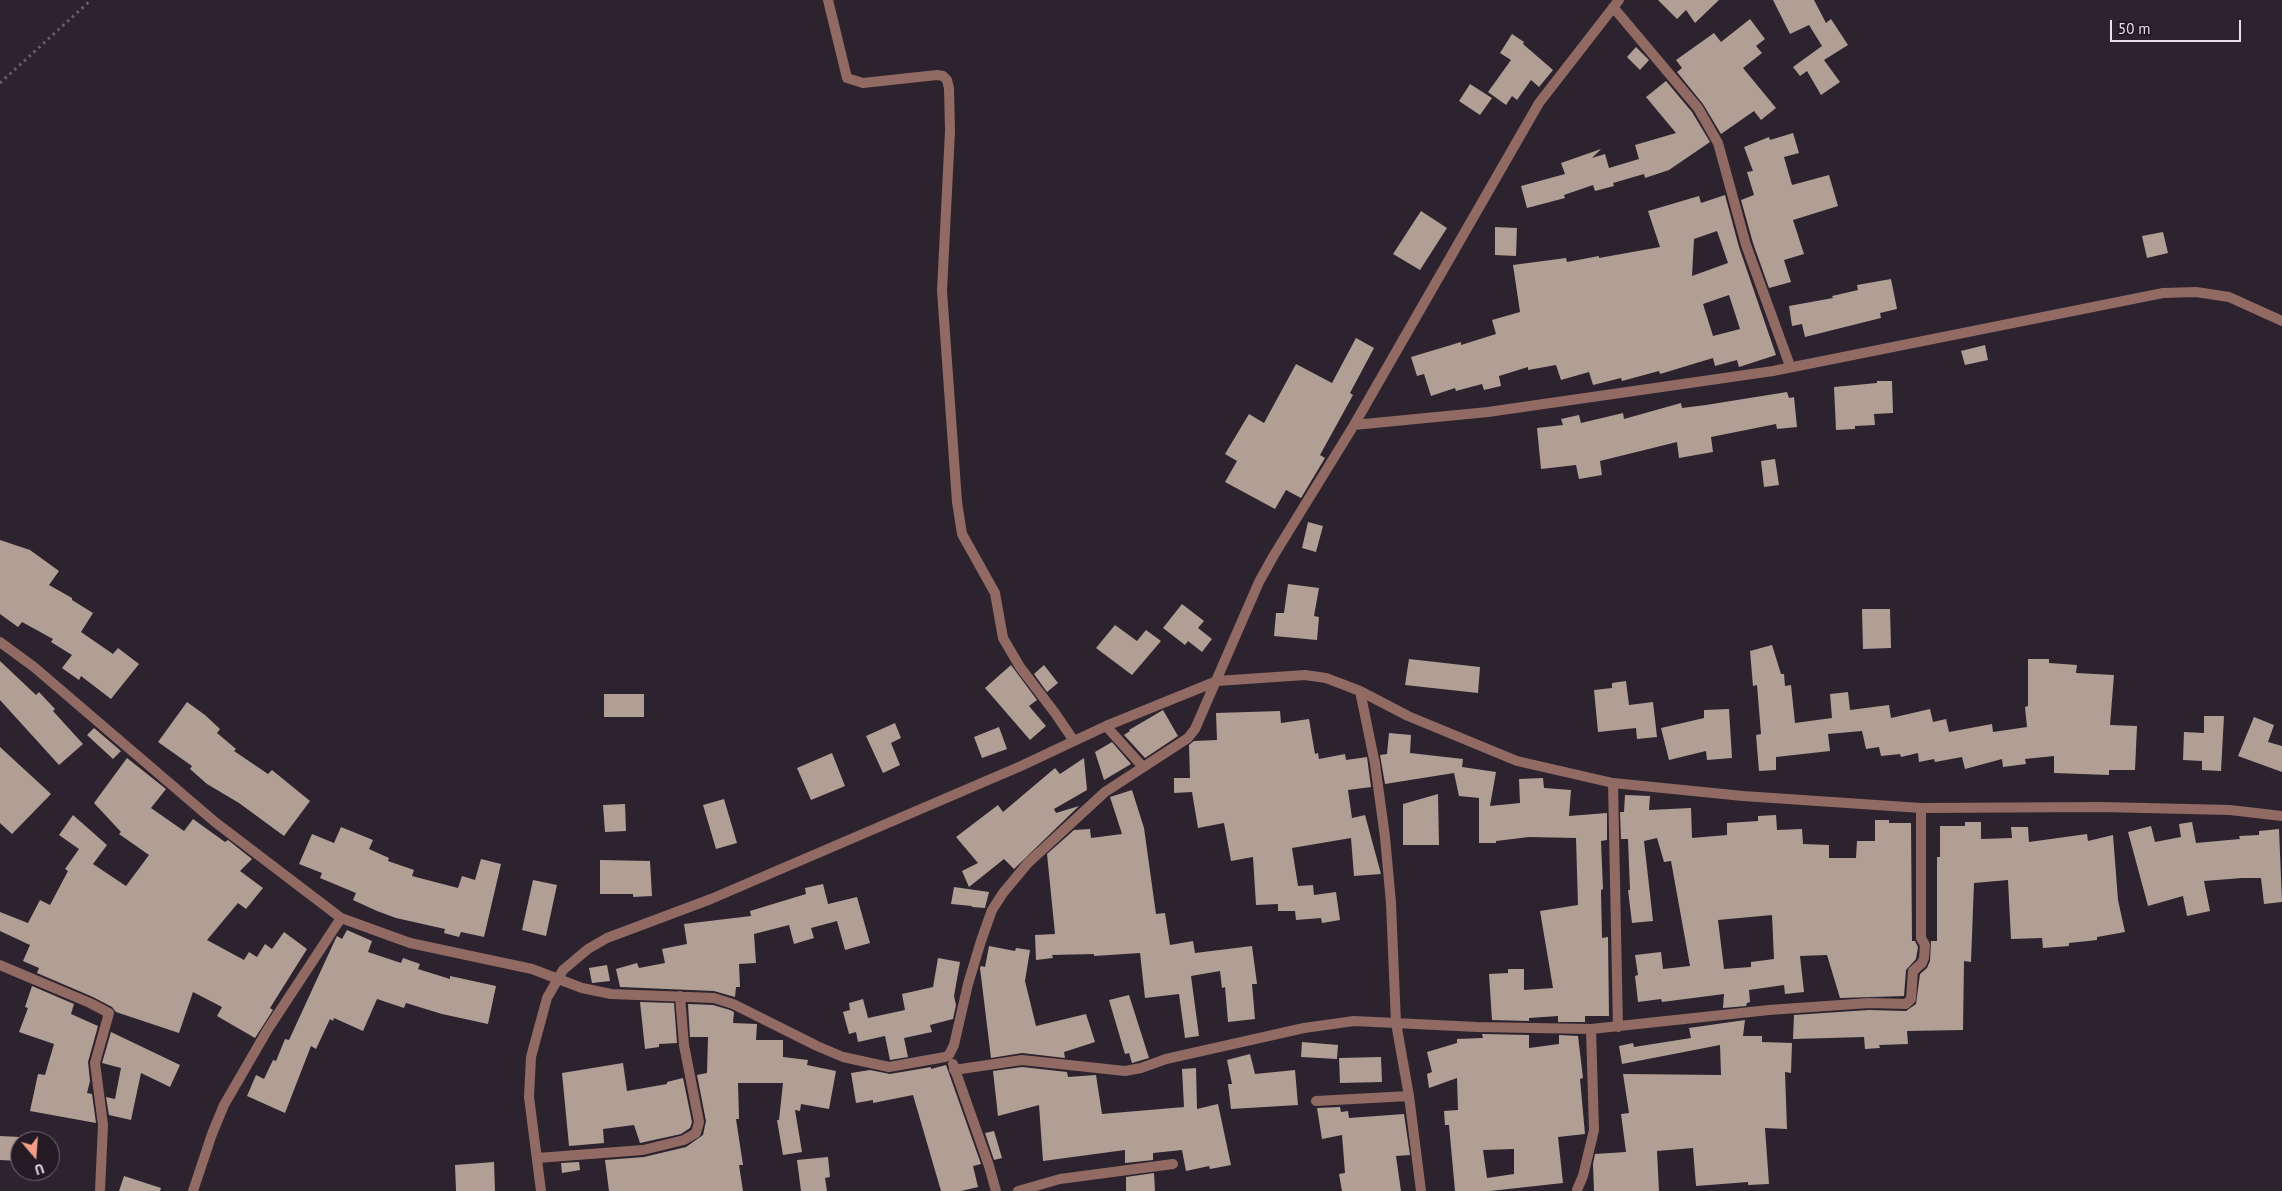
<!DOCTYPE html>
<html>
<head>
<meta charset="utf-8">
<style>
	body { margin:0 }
	#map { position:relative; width:2282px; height:1191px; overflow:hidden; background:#2d232e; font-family:"PT Sans",sans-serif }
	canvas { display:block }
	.north { position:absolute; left:10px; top:1131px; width:50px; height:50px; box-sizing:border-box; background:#231a24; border:1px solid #716972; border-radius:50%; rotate:162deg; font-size:14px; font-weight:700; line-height:20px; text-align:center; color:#e7e0e8 }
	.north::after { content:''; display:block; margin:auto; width:18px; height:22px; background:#f49e88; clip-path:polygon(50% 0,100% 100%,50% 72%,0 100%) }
	.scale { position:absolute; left:2110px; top:20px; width:131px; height:22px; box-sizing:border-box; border:2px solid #e7e0e8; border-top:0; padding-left:6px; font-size:15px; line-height:18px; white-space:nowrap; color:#e7e0e8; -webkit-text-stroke:4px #231a24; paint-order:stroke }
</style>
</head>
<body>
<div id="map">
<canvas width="2282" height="1191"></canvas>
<div class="north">U</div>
<div class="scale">50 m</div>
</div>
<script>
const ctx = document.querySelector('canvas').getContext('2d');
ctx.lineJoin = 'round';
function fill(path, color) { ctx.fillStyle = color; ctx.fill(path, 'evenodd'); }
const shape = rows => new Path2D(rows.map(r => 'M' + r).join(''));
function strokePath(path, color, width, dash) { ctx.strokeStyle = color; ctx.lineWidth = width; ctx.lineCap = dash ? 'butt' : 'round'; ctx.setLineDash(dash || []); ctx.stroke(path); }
const building = shape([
	[1658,0,1719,0,1695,23,1686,10,1677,19],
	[1773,0,1814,0,1826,23,1831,19,1848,45,1824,60,1840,82,1821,95,1807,71,1800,76,1793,67,1822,46,1809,25,1790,34],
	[1750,19,1765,39,1756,46,1762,53,1743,68,1776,108,1761,120,1754,111,1721,134,1703,104,1677,72,1682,68,1676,60,1714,33,1721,42],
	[1512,34,1524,42,1523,44,1553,70,1539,87,1531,80,1517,100,1512,96,1506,105,1488,92,1511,60,1500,53],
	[1636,47,1649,60,1640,70,1627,57],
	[1666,81,1692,112,1710,142,1669,170,1645,178,1644,174,1613,183,1614,186,1595,191,1593,185,1564,195,1565,198,1527,208,1521,186,1565,174,1561,163,1601,149,1592,158,1605,154,1609,168,1639,159,1635,145,1676,133,1646,97],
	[1470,84,1492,98,1480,115,1459,101],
	[1793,133,1799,153,1784,157,1792,185,1829,175,1838,206,1793,220,1804,254,1784,260,1791,282,1769,288,1753,243,1741,200,1754,195,1747,172,1753,171,1744,147,1769,137,1770,140],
	[1725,195,1739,247,1776,355,1739,367,1737,360,1715,366,1713,358,1660,374,1659,371,1622,381,1621,378,1593,385,1589,372,1561,380,1556,365,1528,370,1528,367,1499,376,1501,386,1484,390,1482,384,1456,391,1455,388,1431,396,1424,374,1417,376,1411,357,1461,342,1461,345,1496,334,1492,320,1520,312,1513,265,1566,258,1567,262,1599,256,1599,258,1660,247,1648,211,1699,196,1701,203],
	[1717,231,1728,263,1692,276,1694,239],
	[1729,295,1740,329,1713,336,1703,304],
	[1421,211,1447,228,1420,270,1393,254],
	[1495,227,1517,228,1516,256,1495,255],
	[2163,232,2168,253,2147,258,2142,236],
	[1891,279,1897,309,1880,313,1881,318,1805,337,1802,324,1792,326,1789,306,1833,298,1832,296,1858,290,1857,285],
	[1356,338,1374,348,1350,393,1353,395,1320,455,1325,458,1301,498,1286,490,1275,509,1225,482,1237,461,1225,454,1249,414,1264,423,1296,364,1332,383],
	[1985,345,1988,360,1965,365,1961,351],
	[1877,381,1892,381,1893,413,1874,414,1875,425,1855,426,1855,429,1836,430,1834,387,1877,383],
	[1787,392,1789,398,1794,397,1797,427,1777,429,1776,424,1711,437,1713,452,1679,458,1677,442,1600,461,1602,475,1579,479,1576,465,1541,469,1537,428,1563,425,1561,419,1579,415,1581,423,1623,413,1624,419,1681,403,1682,408,1706,405],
	[1775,459,1779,485,1764,487,1761,461],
	[1308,522,1323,526,1316,552,1302,548],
	[0,540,30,550,59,571,49,585,72,598,72,600,93,613,81,632,113,654,118,648,139,664,111,699,81,676,79,680,62,668,72,655,51,642,53,639,22,622,18,627,0,614],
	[1288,584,1319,588,1314,616,1319,617,1317,640,1274,636,1276,613,1284,613],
	[1182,604,1204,621,1198,628,1212,639,1202,652,1188,641,1185,645,1163,628],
	[1862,609,1890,609,1891,648,1863,649],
	[1115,625,1137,641,1146,630,1161,641,1132,675,1096,648],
	[1772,645,1781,674,1784,674,1785,686,1791,685,1795,723,1832,718,1830,694,1848,692,1850,710,1889,705,1891,718,1930,709,1933,722,1946,719,1949,732,1992,724,1993,732,2027,727,2025,707,2028,706,2028,659,2049,659,2049,663,2077,665,2076,673,2114,675,2110,725,2137,726,2135,770,2109,770,2109,775,2054,773,2054,756,2025,759,2026,764,2003,767,2002,759,1965,769,1962,757,1935,762,1934,759,1919,762,1918,753,1901,757,1900,754,1881,756,1879,747,1866,749,1862,731,1828,734,1830,751,1776,757,1776,770,1759,771,1756,735,1761,734,1757,685,1753,686,1750,651],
	[1409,659,1480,667,1478,693,1405,685],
	[0,661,36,695,39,692,55,709,53,711,83,744,59,765,0,700],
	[1011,665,1037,700,1029,706,1046,726,1030,740,985,688],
	[1044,665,1058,683,1047,692,1034,674],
	[1626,681,1629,705,1653,702,1657,737,1637,739,1636,728,1598,732,1594,690,1612,688,1612,683],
	[604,694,644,694,644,717,604,717],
	[187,702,205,715,220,729,217,733,236,749,234,751,268,774,272,770,310,801,284,836,239,803,207,784,190,769,192,766,158,742],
	[1729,709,1732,758,1707,760,1706,751,1669,760,1661,728,1704,718,1704,710],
	[1163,710,1178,736,1145,758,1124,735,1130,731,1129,730],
	[1280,711,1281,723,1309,719,1315,754,1318,753,1319,759,1345,754,1346,760,1367,757,1371,787,1348,790,1352,818,1365,815,1381,874,1354,876,1351,838,1292,848,1298,886,1313,885,1314,895,1336,892,1340,920,1322,923,1321,918,1296,920,1295,911,1278,911,1278,904,1256,905,1253,857,1231,861,1224,823,1198,828,1192,792,1174,793,1174,778,1190,778,1189,745,1194,741,1217,740,1216,713],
	[2204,716,2224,716,2221,771,2202,770,2202,761,2183,760,2184,732,2204,733],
	[2254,717,2274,725,2268,742,2282,746,2282,772,2238,756],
	[895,723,901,738,891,743,900,765,883,773,866,736],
	[999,727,1007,749,982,758,974,737],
	[94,728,121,751,113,759,87,735],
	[1389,733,1411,735,1410,753,1463,759,1462,767,1496,772,1490,806,1520,803,1519,779,1543,778,1544,788,1571,790,1569,816,1607,813,1607,840,1601,841,1603,889,1601,890,1602,938,1608,937,1609,1016,1585,1016,1585,1022,1558,1022,1558,1016,1529,1018,1529,1021,1492,1020,1489,974,1508,973,1508,969,1524,969,1524,990,1553,988,1540,911,1578,905,1576,838,1529,837,1496,841,1496,843,1479,843,1479,798,1459,796,1454,773,1385,784,1380,755,1387,754],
	[1112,742,1131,764,1104,780,1095,752],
	[0,747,51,794,12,834,0,823],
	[832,753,845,786,811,800,797,768],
	[127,758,166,789,151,808,184,831,193,819,225,842,228,840,252,859,240,871,263,888,246,909,238,903,207,940,244,960,249,952,257,957,265,944,272,949,284,932,307,949,270,1008,273,1010,255,1038,217,1016,222,1007,193,992,179,1033,116,1012,112,1007,93,997,37,973,39,968,23,961,30,945,0,931,0,912,28,923,40,900,50,905,68,871,65,869,79,849,59,835,73,815,107,845,93,864,126,886,149,855,119,834,121,832,94,803],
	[1084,758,1087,790,1054,809,1056,813,1079,806,1014,869,1004,859,969,887,962,871,978,863,956,837,998,805,1003,812,1055,768,1060,774],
	[1132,790,1144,828,1156,914,1165,913,1170,945,1193,941,1195,953,1252,946,1257,984,1252,984,1255,1019,1228,1022,1225,987,1222,988,1220,971,1191,976,1199,1036,1185,1038,1179,994,1145,998,1140,953,1094,956,1094,954,1052,955,1053,958,1036,960,1035,935,1055,934,1047,854,1074,830,1090,829,1091,838,1122,834,1110,797],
	[1438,794,1439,845,1403,845,1403,804],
	[1625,795,1650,796,1649,810,1691,808,1692,838,1727,835,1727,823,1758,821,1758,816,1776,815,1777,830,1802,829,1803,844,1829,845,1829,858,1856,858,1857,841,1875,841,1875,820,1889,820,1889,823,1911,823,1912,941,1915,941,1918,947,1916,959,1906,970,1904,996,1840,998,1827,955,1800,956,1804,992,1785,994,1784,985,1749,990,1750,1002,1747,1003,1746,1006,1723,1008,1724,994,1662,1002,1661,999,1638,1002,1635,976,1638,975,1635,955,1661,952,1663,969,1690,966,1671,861,1664,862,1657,838,1644,841,1653,921,1632,923,1628,890,1630,890,1628,839,1621,839,1620,812,1624,812],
	[1772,915,1774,959,1751,962,1751,967,1724,969,1718,920],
	[724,799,737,843,716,849,703,805],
	[625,804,626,831,605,832,603,805],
	[1965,822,1981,822,1981,839,2012,838,2011,827,2028,827,2029,842,2087,834,2088,841,2113,835,2118,900,2125,932,2097,937,2097,940,2069,943,2069,946,2043,948,2042,938,2011,939,2008,880,1974,883,1971,962,1964,961,1963,1030,1907,1031,1908,1044,1879,1045,1880,1048,1865,1049,1864,1037,1793,1039,1794,1015,1869,1010,1906,1011,1916,1004,1920,974,1927,968,1930,961,1931,941,1937,941,1937,857,1940,857,1940,826,1965,826],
	[2192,822,2196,843,2240,839,2239,836,2259,835,2259,831,2279,829,2282,902,2264,904,2261,878,2242,878,2204,881,2210,911,2187,916,2183,896,2148,906,2128,832,2151,826,2155,842,2181,837,2179,824],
	[341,827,373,840,369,849,389,858,388,861,414,870,412,876,458,888,462,876,475,880,481,859,501,864,484,937,461,932,459,937,444,933,445,929,396,918,377,911,353,900,356,893,320,878,322,873,299,864,312,834,334,843],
	[600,860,650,861,652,896,633,897,633,894,600,894],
	[533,880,557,885,546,936,522,930],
	[823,884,828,904,857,897,870,943,845,950,837,921,811,928,814,938,794,944,789,925,754,934,756,963,739,964,740,987,736,987,735,997,714,991,620,987,616,969,637,963,639,968,665,963,662,949,687,944,684,924,751,916,750,911,806,894,805,888],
	[954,887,989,892,985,908,972,907,972,904,972,906,951,904],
	[347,930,372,941,368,952,401,963,403,958,420,964,418,969,450,979,450,976,496,986,488,1024,442,1014,406,1003,404,1008,377,999,363,1031,334,1018,333,1021,330,1019,316,1049,311,1046,285,1113,247,1096,256,1075,264,1079,273,1060,276,1061,285,1039,289,1040,335,940,337,936,342,939],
	[989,946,1015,951,1016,948,1030,950,1025,981,1036,1026,1086,1014,1095,1042,1064,1052,1065,1058,1022,1053,991,1058,980,968,981,966,985,967],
	[938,958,960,962,954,996,956,1005,953,1019,930,1025,932,1032,904,1038,908,1057,890,1060,885,1036,858,1042,856,1032,849,1034,843,1012,850,1010,849,1003,863,999,868,1018,905,1010,902,994,933,987],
	[607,965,610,981,592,983,589,968],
	[32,986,74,1004,71,1014,98,1026,88,1062,90,1081,87,1093,92,1094,96,1123,30,1111,38,1074,45,1075,54,1044,19,1032,28,1008,25,1007],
	[1129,995,1149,1058,1132,1063,1129,1053,1125,1054,1109,1000],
	[640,1002,674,1003,677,1043,659,1044,659,1047,645,1049],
	[688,1004,713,1005,730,1010,734,1012,733,1023,757,1024,756,1040,783,1040,783,1057,808,1060,807,1065,836,1071,829,1109,801,1104,800,1111,795,1110,802,1152,783,1155,777,1120,779,1120,783,1083,738,1083,739,1119,736,1119,743,1165,739,1165,743,1191,609,1191,605,1160,644,1157,686,1147,703,1135,706,1121,697,1075,707,1073,708,1037,690,1037],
	[1745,1020,1743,1036,1762,1036,1762,1042,1792,1043,1791,1073,1785,1072,1787,1129,1765,1128,1769,1184,1748,1185,1748,1182,1696,1186,1693,1148,1657,1151,1659,1191,1594,1191,1593,1164,1595,1154,1626,1152,1621,1114,1629,1113,1623,1074,1721,1075,1720,1045,1622,1064,1619,1046,1633,1043,1634,1047,1691,1038,1689,1028],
	[111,1032,180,1065,170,1087,141,1073,131,1120,109,1115,106,1097,115,1099,121,1068,102,1063],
	[1482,1034,1529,1035,1529,1048,1559,1044,1559,1035,1578,1036,1583,1078,1580,1079,1585,1134,1558,1137,1563,1183,1490,1191,1455,1191,1449,1125,1445,1125,1444,1111,1458,1110,1457,1078,1429,1088,1427,1074,1432,1072,1427,1052,1457,1043,1457,1039,1483,1038],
	[1514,1149,1514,1174,1487,1178,1483,1150],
	[1302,1042,1338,1045,1337,1059,1301,1057],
	[1250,1054,1255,1074,1295,1070,1298,1105,1231,1109,1228,1084,1232,1084,1227,1060],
	[1381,1057,1382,1082,1340,1083,1339,1058],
	[623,1063,627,1091,667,1084,667,1082,683,1078,692,1122,690,1128,681,1134,640,1143,634,1125,603,1129,604,1143,569,1146,562,1073],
	[946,1065,981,1164,973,1166,978,1187,961,1191,941,1191,913,1095,873,1103,873,1100,856,1103,851,1073,870,1070,890,1074,931,1067,931,1069],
	[1022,1067,1067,1072,1068,1077,1096,1075,1102,1114,1184,1107,1182,1069,1196,1068,1197,1109,1218,1104,1231,1165,1210,1169,1209,1166,1186,1171,1182,1150,1153,1153,1153,1160,1125,1163,1125,1150,1043,1161,1039,1105,998,1116,993,1071],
	[1340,1107,1341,1112,1348,1111,1349,1118,1404,1114,1410,1155,1396,1156,1401,1191,1342,1191,1339,1174,1345,1173,1342,1135,1322,1139,1317,1108],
	[994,1131,1002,1158,994,1160,985,1133],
	[0,1136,20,1137,20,1161,0,1160],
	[828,1157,830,1177,825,1178,827,1191,801,1191,797,1160],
	[494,1162,495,1191,456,1191,455,1165],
	[579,1162,580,1170,562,1173,561,1163],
	[1154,1173,1155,1191,1126,1191,1126,1177],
	[124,1176,161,1188,160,1191,119,1191]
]);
const path = shape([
	[0,83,91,0]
]);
const minor = shape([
	[828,0,847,78,863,83,937,75,943,76,947,80,949,88,950,131,942,291,957,502,962,534,995,593,1003,638,1020,667,1055,713,1074,741],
	[1613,7,1698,108,1718,143,1746,245,1790,366],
	[1354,425,1488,412,1773,371,2163,293,2196,292,2229,297,2282,321],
	[0,642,34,667,215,822,341,918,410,943,532,969,582,988,611,994,714,998,733,1004,817,1046,843,1057,889,1067,945,1057,949,1055,954,1045,968,984,981,941,992,910,1003,893,1028,863,1105,792,1188,738,1195,729,1259,582,1274,555,1354,425,1539,103,1619,0],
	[1360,691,1375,764,1385,837,1391,903,1396,1023,1409,1096,1421,1191],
	[1106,726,1143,767],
	[1613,783,1618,1027],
	[0,965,90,1003,109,1013,95,1063,103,1125,100,1191],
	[953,1064,989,1166,996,1191],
	[954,1070,1022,1060,1125,1071,1141,1068,1166,1059,1304,1028,1354,1021,1477,1027,1591,1029,1769,1010,1869,1003,1906,1004,1911,999,1913,971,1922,963,1924,958,1925,945,1921,938,1921,808],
	[1316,1101,1409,1096],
	[537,1158,643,1150,684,1140,696,1133,699,1122,684,1045,680,996],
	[1577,1190,1583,1176,1594,1130,1591,1029],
	[193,1191,212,1134,224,1105,268,1029,341,918],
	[541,1191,529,1097,531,1057,547,998,563,970,588,949,607,938,711,899,1021,766,1106,726,1217,681,1305,675,1326,678,1360,691,1408,716,1517,761,1613,783,1743,796,1921,808,2102,807,2230,810,2282,816],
	[1018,1191,1060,1179,1173,1164]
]);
fill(building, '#b19f96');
strokePath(path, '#685f69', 3, [2.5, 4]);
strokePath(minor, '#906a63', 10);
</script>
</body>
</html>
